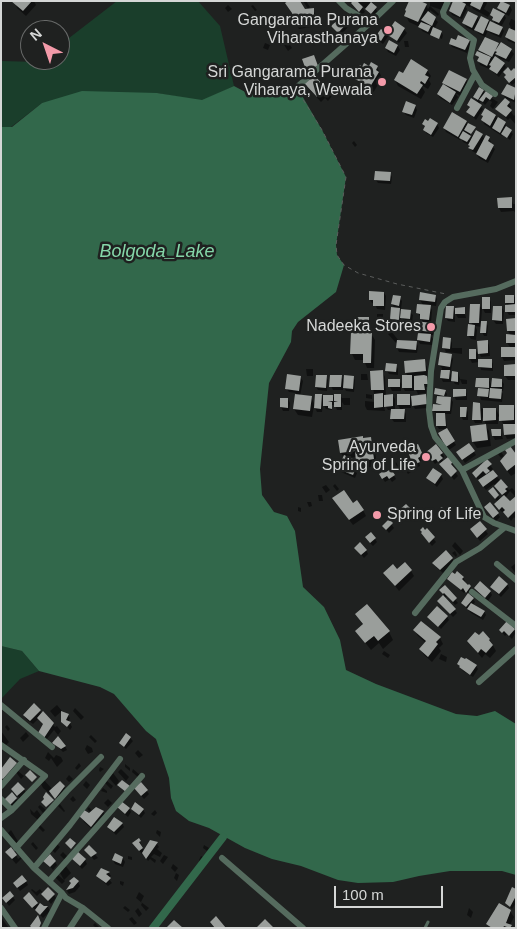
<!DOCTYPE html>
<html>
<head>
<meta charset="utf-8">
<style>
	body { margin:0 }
	#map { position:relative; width:517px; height:929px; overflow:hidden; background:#1f2120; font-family:Helvetica,sans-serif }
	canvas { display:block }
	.frame { position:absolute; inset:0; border:2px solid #d5d7d6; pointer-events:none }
	.north { position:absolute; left:20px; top:20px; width:50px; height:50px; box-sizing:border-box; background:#1f2120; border:1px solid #686a69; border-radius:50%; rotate:319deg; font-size:14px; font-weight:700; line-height:20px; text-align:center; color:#d5d7d6 }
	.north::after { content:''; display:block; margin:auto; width:18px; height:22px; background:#f39aa9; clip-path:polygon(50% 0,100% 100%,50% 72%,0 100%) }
	.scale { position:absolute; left:334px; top:886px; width:109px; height:22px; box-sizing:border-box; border:2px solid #d5d7d6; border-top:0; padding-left:6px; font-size:15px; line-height:18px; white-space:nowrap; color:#d5d7d6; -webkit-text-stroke:4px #1f2120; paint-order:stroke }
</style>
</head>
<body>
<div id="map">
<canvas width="517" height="929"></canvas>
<div class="frame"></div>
<div class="north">N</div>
<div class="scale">100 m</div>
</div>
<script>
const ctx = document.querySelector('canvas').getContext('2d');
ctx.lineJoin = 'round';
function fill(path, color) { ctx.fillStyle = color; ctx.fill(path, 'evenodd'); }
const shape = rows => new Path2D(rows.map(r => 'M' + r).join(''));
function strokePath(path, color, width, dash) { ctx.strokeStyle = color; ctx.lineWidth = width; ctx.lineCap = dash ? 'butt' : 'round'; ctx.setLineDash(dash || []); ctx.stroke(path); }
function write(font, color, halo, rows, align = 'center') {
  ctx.font = font + ' Helvetica,sans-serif'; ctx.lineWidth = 5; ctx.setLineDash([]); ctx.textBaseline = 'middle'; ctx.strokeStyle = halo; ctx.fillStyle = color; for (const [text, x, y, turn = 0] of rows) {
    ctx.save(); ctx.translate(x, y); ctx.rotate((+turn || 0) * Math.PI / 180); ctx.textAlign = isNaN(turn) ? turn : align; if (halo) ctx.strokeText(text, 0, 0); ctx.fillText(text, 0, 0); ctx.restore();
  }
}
const green = shape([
	[117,1,198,1,220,26,234,86,202,101,157,93,42,103,11,127,1,127,1,61,38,62,41,60,60,60,60,45],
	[1,646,22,651,39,671,20,679,1,699]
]);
const water = shape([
	[234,86,249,94,297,87,322,130,346,177,336,245,337,255,344,265,336,292,298,322,292,331,291,342,269,383,260,469,262,495,274,512,287,516,295,531,303,587,324,607,340,640,346,670,376,684,456,714,477,716,495,711,516,724,516,875,502,871,450,871,419,876,393,882,358,883,338,880,301,866,272,859,245,848,209,828,189,821,176,811,171,798,169,778,156,739,146,731,114,694,100,687,39,671,22,651,1,646,1,127,12,127,42,103,82,91,157,93,202,100]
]);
const shadow = shape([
	[15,1,34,1,36,5,26,16,17,8],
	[303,1,306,1,310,7,308,9],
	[355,1,369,1,378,12,373,17,361,4,365,12,362,14,352,3],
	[430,1,445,1,442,10,430,6],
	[459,1,486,1,487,3,484,9,490,13,488,17,473,9,471,5,470,7,464,4,467,9,462,19,452,15,450,11],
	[228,5,232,9,228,12,225,8],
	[253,5,257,10,255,11,251,6],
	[426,5,428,9,430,6,439,14,438,16,430,10,429,13,438,22,434,29,441,32,443,35,442,39,433,35,433,37,431,34,430,35,422,31,420,27,409,22,406,16],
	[510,6,512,10,509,16,503,13,506,18,501,27,504,31,501,38,490,33,488,30,485,37,478,33,475,29,474,31,466,27,464,23,477,17,480,21,488,21,490,24,496,25,491,15,502,14,499,8],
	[305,10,313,10,316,15,317,26,299,29,295,23,293,14],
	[511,19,516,21,516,44,508,41,506,37,511,28,509,24],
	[348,21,350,25,340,36,335,30,342,22],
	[395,23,404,29,407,33,399,43,389,35,383,44,379,41,377,37,385,34,387,36],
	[286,39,292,48,288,51,282,42],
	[404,41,408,41,409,47,405,47],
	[457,41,469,41,471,45,467,53,452,47,450,43],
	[389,42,398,46,400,50,396,56,388,52,386,48],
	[265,43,270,45,268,50,263,48],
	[498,44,499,47,501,44,511,50,514,54,509,62,499,58,497,54,495,58,504,64,506,67,499,77,493,72,490,67,489,69,480,65,477,55,483,55,480,50],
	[313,57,319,69,310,73,304,60],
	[369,67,377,67,382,78,373,93,360,85,357,79,360,74,358,70],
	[427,70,431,76,429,80,431,84,428,89,421,85,425,92,421,99,398,86,395,80,403,75],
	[511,72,516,72,516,82,512,85,508,81],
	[313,76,332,95,332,96,328,101,325,98,321,102,309,89,306,84],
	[466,80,469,86,463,97,455,93,458,97,452,105,440,98,438,94,447,88,444,82],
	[507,85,516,90,516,103,505,98,503,94],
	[483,91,485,94,498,102,493,109,490,106,492,102,489,100,485,105,481,101,479,105,483,109,476,120,468,112,470,109,468,105,479,104,474,97],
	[509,103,511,107,509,109,514,116,516,114,516,125,510,118,508,120,497,109],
	[415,106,417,110,414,118,406,115,403,111],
	[485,110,496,116,498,120,505,123,507,128,513,134,510,140,503,134,502,136,484,124,482,115],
	[466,122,468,126,474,128,467,139,469,140,476,130,482,135,485,140,487,137,489,138,491,142,490,144,495,149,488,163,479,158,476,153,472,151,471,146,463,142,461,138,460,140,446,132,444,128],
	[424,124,437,124,439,128,433,137,426,133],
	[354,141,357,145,355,147,352,143],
	[390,173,392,177,391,184,378,183,375,179],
	[511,198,513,204,516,204,516,214,514,211,501,212,499,208,498,199],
	[384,293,386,296,385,310,377,309,375,304,372,303,370,300],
	[435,296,437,299,436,306,429,305,432,310,431,324,434,328,433,335,430,335,433,339,432,345,420,344,418,340,419,334,415,330,424,324,418,313,423,305,420,300],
	[514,296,516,299,516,315,509,315,507,312,508,306,506,303],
	[400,298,402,301,401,309,398,308,402,315,410,312,413,315,412,322,404,321,401,316,400,323,393,322,391,319,395,309,392,304],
	[489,298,491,302,491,313,485,313,483,309],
	[480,306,482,309,481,322,486,322,488,326,487,336,484,336,482,332,482,327,475,326,477,330,476,340,471,339,468,335,473,326,471,322],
	[453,308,456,312,464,309,466,318,458,318,455,313,455,322,448,321,446,318],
	[502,308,504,311,503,324,496,324,493,320],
	[377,314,383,314,383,320,377,320],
	[368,318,370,322,370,328,367,322,365,324,375,340,374,368,367,368,364,360,355,360,352,354,360,334,357,328],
	[516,320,516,360,504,361,502,357,511,348,507,343,511,336,508,331],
	[391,331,399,341,416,342,418,346,417,353,399,352,397,348,398,342,396,343,388,334],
	[450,339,452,343,452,348,462,348,462,354,446,352,444,348],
	[487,341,489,345,490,356,481,357,479,353],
	[476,351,478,354,478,360,491,360,493,364,493,371,481,370,479,362,472,363,470,359],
	[451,355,453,359,451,370,448,370,453,378,458,373,460,379,467,380,467,384,462,384,460,379,459,385,455,384,451,378,451,382,443,382,441,378,442,368,439,365],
	[424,361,427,367,428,377,427,377,429,381,429,387,426,387,426,393,418,394,414,386,414,391,405,391,401,384,401,391,392,391,390,387,390,381,399,380,403,387,408,376,406,373],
	[396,365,398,369,398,375,389,374,387,371],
	[505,366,516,366,516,380,508,380,505,376],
	[306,369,313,369,313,376,307,376],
	[382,371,385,377,386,396,393,396,395,399,395,410,401,411,398,405,409,395,413,401,425,396,428,408,415,409,411,402,411,408,403,408,406,414,406,422,394,422,391,418,392,410,388,410,384,404,385,411,367,410,365,406,365,401,375,402,371,372],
	[361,374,367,374,368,380,361,380],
	[341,376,345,383,353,377,355,380,354,392,346,391,343,385,343,390,333,390,331,386],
	[300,377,303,381,300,396,311,397,315,405,316,395,335,397,340,395,342,398,350,398,350,405,344,405,342,402,342,410,337,410,335,405,332,405,332,410,326,409,323,404,322,412,317,412,314,406,312,417,298,415,294,409,296,393,289,392,287,389],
	[326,377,328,380,327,391,318,390,316,387],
	[477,379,489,380,492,386,501,380,504,384,503,391,501,391,503,394,502,402,481,400,477,387],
	[465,390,467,394,467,400,456,400,454,396],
	[445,391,447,394,446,398,451,399,453,402,451,414,444,414,446,418,447,429,439,429,437,426,437,414,433,411,439,406,436,394],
	[366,394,372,395,372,399,366,398],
	[288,399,290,403,289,411,283,411,281,407],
	[479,404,482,409,496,409,500,417,513,406,516,410,516,438,507,439,505,435,505,426,498,416,498,424,486,424,482,417,482,423,475,423,473,419],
	[466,408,468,412,468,420,463,420,461,416],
	[485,425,489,431,491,446,477,448,473,442],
	[446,430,456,445,449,450,439,434],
	[500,430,503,439,495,440,493,436],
	[371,438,374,444,377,465,363,469,357,461,357,457,348,458,354,461,356,464,354,469,357,473,355,478,341,472,339,469,344,458,341,453,339,441],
	[417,446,424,459,419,462,420,466,416,468,409,450],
	[474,452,476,455,465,463,460,455],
	[501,452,504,456,501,458,498,454],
	[442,453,444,457,442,459,444,462,452,463,454,467,452,468,458,476,454,480,439,461,435,464,429,456],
	[516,457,516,473,511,476,505,468],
	[408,460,414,470,408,474,401,464],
	[487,461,493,469,486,474,487,476,497,477,509,490,512,488,516,492,516,497,510,491,505,498,510,503,516,498,516,520,514,517,511,521,504,511,502,512,498,508,498,502,492,495,493,489,501,500,504,497,494,484,486,490,476,477],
	[396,462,401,471,400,472,395,463],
	[391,470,396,479,392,482,390,479,385,482,380,474,386,474],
	[441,475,443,479,437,487,428,478],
	[335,484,339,489,337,491,333,486],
	[326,485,330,490,326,493,322,487],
	[318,495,322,495,323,501,319,501],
	[307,502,311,502,312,506,309,507],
	[337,504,353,505,363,510,366,516,353,525],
	[406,506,412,513,406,519,402,515],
	[298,507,301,508,301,512,298,511],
	[487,510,498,514,500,517,496,521],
	[448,511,450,514,447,521,441,519,439,516],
	[389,521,394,528,389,533,383,526],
	[480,523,488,534,480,541,473,533],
	[427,530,436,542,432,546,422,534],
	[371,533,377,542,373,546,368,541],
	[455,542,463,551,460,555,452,546],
	[366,550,368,554,364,558,358,551],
	[455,551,457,555,456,557,452,553],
	[452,558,454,562,443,573,436,567],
	[516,563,516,574,511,567],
	[397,571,411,571,414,576,399,591,385,573],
	[463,577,465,581,463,583,471,588,467,594,465,592,464,593,448,579],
	[507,584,509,588,501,597,491,587],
	[445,587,458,603,455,605,447,596,445,598,457,613,453,617,438,601,444,596,441,590],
	[475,589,490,591,492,595,488,601],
	[473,599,475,602,473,605,484,611,486,615,483,620,471,613,462,603],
	[356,614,389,632,393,640,383,649,379,643,371,650,356,631,363,625],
	[429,617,447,617,449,620,441,629],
	[507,623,516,632,512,639,507,634,505,636,500,630],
	[415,631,440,638,443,644,439,648,441,651,432,662,424,655,420,649,426,643,418,636],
	[483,633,490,640,496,651,490,658,485,654,482,658,468,641,479,637],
	[384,651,390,655,388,658,382,654],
	[441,654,447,657,446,662,439,659],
	[459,664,476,666,478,669,473,677,463,671],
	[34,705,55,727,57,726,60,730,61,731,58,735,54,730,46,740,41,737,44,725,38,719,33,724,26,719,24,715],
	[57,705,62,711,55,717,50,711],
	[75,708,84,717,81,720,73,711],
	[68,715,70,718,69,721,72,727,70,730,62,721],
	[7,725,10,729,8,731,5,727],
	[1,731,9,742,5,746,1,745],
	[26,732,29,736,23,742,20,738],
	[91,735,97,741,95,743,89,737],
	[130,738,133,741,126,749,120,743],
	[54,743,65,746,67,750,63,752],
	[87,745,92,748,93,752,88,754,85,749],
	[138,750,143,755,139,758,135,753],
	[48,752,54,758,56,755,61,757,63,761,57,767,51,758,49,761,45,758],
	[10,759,16,764,18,768,17,770,24,776,21,779,15,771,6,782,1,779,1,771],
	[79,763,81,766,77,770,75,768],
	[125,764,130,768,130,771,125,767],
	[100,767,104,769,100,772,99,770],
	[121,769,129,777,126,781,118,772],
	[133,769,140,775,139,778,132,772],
	[113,773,119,781,116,786,109,778],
	[69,775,73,779,69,782,66,779],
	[44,780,53,790,64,787,66,790,57,801,51,792,50,794,43,788,41,784],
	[86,781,90,785,87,789,83,785],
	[107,781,113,786,111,789,105,783],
	[141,784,149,794,144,799,135,789],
	[103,788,107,791,107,793,101,791],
	[24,789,26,793,20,799,15,793],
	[73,796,76,800,73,802,70,799],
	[16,799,18,802,12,808,7,804],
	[108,799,112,803,108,807,104,803],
	[60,804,65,811,64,812,58,806],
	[40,805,46,810,43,813,38,807],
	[89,807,93,812,103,812,107,817,95,832,84,822,81,816,91,813,87,809],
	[118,808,129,808,131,812,128,817],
	[30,809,34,813,37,810,42,817,38,820,31,814],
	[132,809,143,810,145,813,141,818],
	[155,810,157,813,154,816,151,814],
	[122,823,124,827,116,835,108,827],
	[39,824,45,830,43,832,38,827],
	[11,830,19,843,16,845,8,833],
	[157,830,161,832,160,837,156,833],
	[139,839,144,851,151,841,157,844,159,847,157,849,162,853,160,857,154,854,151,857,156,860,155,863,150,859,148,861,143,853,142,854,135,846],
	[33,842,38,848,36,850,31,844],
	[57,844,60,847,55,853,52,850],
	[204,845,209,848,207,851,203,848],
	[89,847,98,858,94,860,86,850],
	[6,852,16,855,18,859,21,857,22,858,16,864],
	[63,852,68,857,65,860,60,855],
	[164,855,168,857,163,864,160,861],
	[128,856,132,857,132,860,128,859],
	[201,856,205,858,201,862,199,860],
	[72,858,85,860,87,864,82,869],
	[123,858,125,862,123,867,115,864,113,860],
	[45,861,55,862,57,865,53,870],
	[173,864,178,868,175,872,171,868],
	[65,865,71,873,64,880,59,871],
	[102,870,109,873,111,876,108,878,112,883,108,886,97,876],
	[176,873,179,875,177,881,174,878],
	[58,875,65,881,62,884,55,877],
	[26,881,28,885,20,891,17,887],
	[120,881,124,882,123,886,120,884],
	[78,882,80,886,75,892,69,894,67,891,72,884],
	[32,889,36,892,40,889,43,893,54,895,56,898,51,904,41,892,37,896,31,890],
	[516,891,516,903,512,909,506,903],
	[139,892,144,896,141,902,149,908,146,911,141,905,142,903,136,898],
	[10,893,15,900,9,906,6,902],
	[27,901,48,907,50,911,43,918],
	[125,906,130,910,128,912,123,908],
	[138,908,142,914,139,917,135,911],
	[469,908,473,912,471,918,467,915],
	[510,911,514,917,510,925,512,928,490,928,488,924],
	[1,917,3,920,9,928,1,928],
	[132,917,137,923,134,925,129,919],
	[95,923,99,927,98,928,96,928,93,925]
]);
const canal = shape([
	[153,928,223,837]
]);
const building = shape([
	[11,1,32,1,23,11],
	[288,1,300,1,305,9,314,8,314,20,294,24,292,13,285,3],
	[353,1,357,1,363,7,359,12,351,3],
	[409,1,420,1,427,4,418,22,404,16,406,11,405,10],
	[453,1,460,1,466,4,460,17,449,11],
	[472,1,484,1,480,10,470,5],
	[501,1,510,5,506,13,497,8],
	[371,2,377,7,371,14,365,9],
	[493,8,505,14,499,23,492,20,493,17,490,15],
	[428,11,436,17,432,26,421,20],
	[468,11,478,16,472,28,462,23],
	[481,16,489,20,483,34,474,30],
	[346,17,349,21,338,33,331,26,340,18,342,20],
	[395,21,405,28,397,41,386,34],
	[490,21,503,27,499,35,486,30],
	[421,22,431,26,428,32,418,27],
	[433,27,442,31,439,39,430,35],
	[509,28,516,31,515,42,505,37],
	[381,29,386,33,381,41,375,37],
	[458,35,470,40,465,50,449,44,451,38,456,40],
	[485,37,499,43,492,57,478,50],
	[389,40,398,45,394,53,385,48],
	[501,42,512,49,506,59,495,54,497,52,495,51],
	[477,51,491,57,487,66,477,61,479,57,475,55],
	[314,55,318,66,306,70,302,59],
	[495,56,505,63,497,74,489,69,491,66,489,65],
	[411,59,428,70,425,75,429,77,425,84,421,81,420,83,423,85,417,94,394,80,399,71,403,73],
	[371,62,378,66,376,70,379,72,370,87,355,79,359,72,357,70,360,65,362,67,364,63,369,66],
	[508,67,511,71,514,68,516,70,516,77,509,83,504,77,506,75,503,72],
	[449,70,467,79,460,92,442,83],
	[313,74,326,88,317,97,304,83],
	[443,84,456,92,450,103,437,94],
	[507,84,516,88,514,100,501,94],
	[479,87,484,90,478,100,473,97],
	[486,91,493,96,490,100,486,97,483,102,479,100],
	[471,98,482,105,474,117,466,112,470,107,467,105],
	[505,98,510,102,507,106,512,110,506,117,495,109],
	[406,101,416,105,412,115,402,112],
	[485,108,496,115,490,126,481,120,483,116,481,115],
	[452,112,467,121,458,137,443,128],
	[498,117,506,122,500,133,492,128],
	[430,118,438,123,431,135,423,130,425,126,422,124,425,119,428,121],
	[468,123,476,127,471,134,464,130],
	[506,126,512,130,507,138,501,134],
	[476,130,483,134,473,150,468,148,470,146,468,145],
	[463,131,471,136,467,142,459,138],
	[486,135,490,137,488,141,494,145,486,160,476,154],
	[375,171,391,172,390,181,374,180],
	[512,197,512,208,498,208,497,198],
	[369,291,384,292,384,306,373,306,373,300,369,300],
	[420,292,436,295,435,302,419,300],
	[393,295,401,296,399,306,391,304],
	[505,295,514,295,514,303,505,303],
	[482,297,490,297,490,309,482,309],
	[417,304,431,305,429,320,420,319,420,314,416,313],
	[470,304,480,304,479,323,469,323],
	[516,304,516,312,505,312,505,305],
	[446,306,454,306,453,319,445,318],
	[493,306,502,306,502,321,492,320],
	[391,307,400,308,399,320,390,319],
	[465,307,465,314,455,314,455,308],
	[401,309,411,310,410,319,400,318],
	[356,317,369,317,369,329,356,329],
	[516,318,516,331,507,331,506,319],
	[415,321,432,323,432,332,414,330],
	[481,321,487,321,486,333,480,333],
	[468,324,475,325,474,336,467,336],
	[351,332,372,333,371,363,363,363,363,354,350,354],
	[418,333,431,334,430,342,417,340],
	[506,334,516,335,516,343,506,343],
	[443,337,451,338,450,349,442,348],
	[397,340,417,341,416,350,396,348],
	[488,340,488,353,478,354,477,341],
	[501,347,516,347,516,357,501,357],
	[469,349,476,349,476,359,469,359],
	[440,352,452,354,450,367,438,365],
	[425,359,426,371,405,373,404,361],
	[478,359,492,359,492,368,478,367],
	[386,363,397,364,396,372,385,371],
	[516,364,516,376,504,376,504,365],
	[383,370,384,390,371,390,370,371],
	[441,370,450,370,449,379,440,378],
	[452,371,458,372,458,382,451,381],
	[287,374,301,376,299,391,285,389],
	[316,375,327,375,326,388,315,387],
	[330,375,342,375,341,387,329,387],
	[344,375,354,376,353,389,343,388],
	[402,375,412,375,412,388,402,388],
	[424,375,427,376,428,384,424,384,425,390,414,390,414,376],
	[476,378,489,378,489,388,475,387],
	[492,378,502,379,502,387,491,387],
	[388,379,400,379,400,387,388,387],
	[435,388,446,390,444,396,434,394],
	[478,388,489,389,488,397,477,396],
	[490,388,502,389,501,399,489,398],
	[453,389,466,389,466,396,453,397],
	[383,393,383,407,374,408,374,394],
	[295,394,312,396,310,411,293,409],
	[315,394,322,394,321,409,314,408],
	[334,394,341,394,341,407,334,407,334,402,338,402,334,401],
	[393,394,393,406,384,407,384,395],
	[397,394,410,394,410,405,397,405],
	[426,394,427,404,412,406,411,396],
	[323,395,333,395,333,401,328,401,332,402,332,409,328,408,328,406,323,406],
	[437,396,451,397,450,411,432,411,433,404,442,405,436,403],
	[280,398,288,398,288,408,280,407],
	[473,402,480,403,481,420,472,420],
	[499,405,514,405,514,420,499,421],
	[460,407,467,407,466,417,460,417],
	[483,408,496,408,496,420,483,421],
	[391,409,405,409,404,419,390,419],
	[436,413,445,413,446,426,436,426],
	[486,424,488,440,472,442,470,426],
	[503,424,516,424,516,434,504,435],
	[447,428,455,441,446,447,438,433],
	[491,429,501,429,501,436,492,436],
	[363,436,363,438,371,437,374,459,356,462,355,451,340,453,338,440],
	[469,443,475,451,462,460,456,452],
	[418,444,423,455,418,458,420,462,413,465,407,449],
	[436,444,443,453,440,455,443,458,438,462,436,459,432,461,425,453],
	[510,446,516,454,516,464,507,471,500,461,507,453,505,450],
	[344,455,355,460,352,466,356,468,353,475,338,469],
	[448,457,453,462,451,464,457,471,451,477,439,464],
	[408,458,413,466,405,471,400,463],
	[487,459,492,464,487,468,490,471,486,474,483,471,476,478,472,473],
	[433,468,442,474,435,484,426,478],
	[391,469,395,475,389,479,387,476,382,479,379,474,385,470,386,472],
	[493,470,498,476,483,487,478,480],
	[501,479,508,487,505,489,507,491,502,495,494,486],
	[493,487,499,495,495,499,488,491],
	[344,490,353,503,357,500,364,510,349,520,332,498],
	[504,495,510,501,516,496,516,510,508,518,503,512,505,510,502,507,499,510,494,504],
	[490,502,499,513,493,518,484,507],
	[406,504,411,509,403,516,398,511],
	[441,507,448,510,446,518,438,516],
	[389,519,393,523,386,530,382,526],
	[480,521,487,529,477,538,470,529],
	[423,527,425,530,427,528,435,537,429,543,421,533,422,532,420,530],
	[371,532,376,538,370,543,365,537],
	[360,542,367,550,361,555,354,548],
	[446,550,453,558,440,570,432,563],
	[405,562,412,570,395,586,383,573,393,564,397,569],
	[457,571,464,577,462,579,468,585,469,584,471,586,466,593,463,588,461,590,447,579,452,572,455,574],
	[499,576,508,584,499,594,490,587],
	[480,581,491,591,485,598,474,588],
	[445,585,457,598,453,602,444,593,443,594,439,590],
	[468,593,474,598,466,607,461,603],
	[443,595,456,609,450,614,437,601],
	[471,603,485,611,481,617,467,609],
	[367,604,390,631,378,641,374,636,365,643,355,631,363,624,355,614],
	[437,606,448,616,438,627,427,617],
	[421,621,441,637,436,642,438,644,428,657,419,649,426,641,413,630],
	[507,621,515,629,509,636,504,631,502,633,499,630],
	[483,631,490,639,489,640,493,645,486,653,481,649,478,653,467,641,475,632,479,635],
	[461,657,465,659,466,658,477,665,470,675,459,667,460,666,457,664],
	[34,703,41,710,30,721,23,715],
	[43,711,54,723,44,738,38,733,43,724,37,718],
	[61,711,69,714,66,720,71,722,67,727,61,722],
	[126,733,131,737,124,747,119,743],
	[58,736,66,746,61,749,52,743],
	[10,757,17,763,3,779,1,778,1,769],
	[30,770,37,777,32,782,25,775],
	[122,780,130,786,126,792,117,785],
	[60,781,65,786,55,799,49,791],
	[18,782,25,789,17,796,11,789],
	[141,782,148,790,141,796,134,788],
	[12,792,17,798,9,806,4,800],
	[46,792,54,800,46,807,41,802,44,799,43,797],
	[121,801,130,808,125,814,117,807],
	[135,802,144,809,139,815,131,809],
	[96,807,104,811,91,827,79,816,84,810,89,813],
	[114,817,123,823,114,832,107,827],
	[70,838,76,843,71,849,65,843],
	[139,838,141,841,139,842,143,848,139,851,132,843],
	[150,840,158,842,146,859,142,853],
	[89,845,97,853,91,857,84,850],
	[11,847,17,855,12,859,5,852],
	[77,851,86,859,80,866,71,858],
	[115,853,123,857,121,864,112,860],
	[50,854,56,861,50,867,43,861],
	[101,868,110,872,106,874,111,878,106,883,96,876],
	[22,875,27,881,17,888,13,883],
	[74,877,79,881,73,888,66,890,71,883,69,881],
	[48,887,55,894,48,901,41,894],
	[512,887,516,889,516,896,510,907,505,903],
	[10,891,14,896,6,903,2,898],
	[29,892,38,903,32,908,23,898],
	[40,903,44,906,48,906,40,915,35,910],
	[499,903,511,910,506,923,512,925,510,928,504,926,503,928,492,928,486,924],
	[38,915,41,923,39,928,32,928,30,926],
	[216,916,226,928,215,928,210,922],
	[265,919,274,928,256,928],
	[174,920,183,928,166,928]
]);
const path = shape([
	[299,93,322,130,346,177,336,245,337,255,344,265,358,273,397,284,446,294]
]);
const service = shape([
	[425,928,428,922]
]);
const minor = shape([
	[339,1,346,8,370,23],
	[448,1,443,12,444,16,474,40,470,58,473,70,482,85,495,94],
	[297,87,370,23,393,1],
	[457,108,475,74],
	[516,281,496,289,453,297,445,302,441,308,431,371,429,410,431,426,435,437,462,470,484,517,494,523,516,531],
	[462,470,516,441],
	[497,564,516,580],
	[472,592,516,626],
	[415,613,456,562,480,548,504,528],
	[479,682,516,649],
	[1,705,52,747],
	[1,745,45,776,12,810,1,818],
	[1,786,24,760],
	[1,799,12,810],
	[1,830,34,868,62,893],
	[16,848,67,791,101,757],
	[222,858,303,928],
	[34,868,70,825,120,759],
	[49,881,142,776],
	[1,908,15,928],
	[44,928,62,893,66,898,83,908,108,928],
	[70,928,83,908]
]);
const markers = [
	[388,30,5,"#f39aa9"],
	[382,82,5,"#f39aa9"],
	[431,327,5,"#f39aa9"],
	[426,457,5,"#f39aa9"],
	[377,515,5,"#f39aa9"]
];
const poiNames = [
	["Gangarama Purana",378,21],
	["Viharasthanaya",378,39],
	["Sri Gangarama Purana",372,73],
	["Viharaya, Wewala",372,91],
	["Nadeeka Stores",421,327],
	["Ayurveda",416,448],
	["Spring of Life",416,466],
	["Spring of Life",387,515,"left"]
];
const waterNames = [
	["Bolgoda_Lake",157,252]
];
fill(green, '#1a3e2b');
fill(water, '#32684b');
fill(shadow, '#0007');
strokePath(canal, '#32684b', 8);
fill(building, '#9a9e9b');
strokePath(path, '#5c5e5d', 1, [4, 4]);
strokePath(service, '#556b5e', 3);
strokePath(minor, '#556b5e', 6);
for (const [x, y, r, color] of markers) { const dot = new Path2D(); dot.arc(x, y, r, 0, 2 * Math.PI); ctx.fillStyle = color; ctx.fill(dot); strokePath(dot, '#1f2120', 2); }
write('16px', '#d5d7d6', '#1f2120', poiNames, 'right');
write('italic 18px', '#85d7a9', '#1f2120', waterNames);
</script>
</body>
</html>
